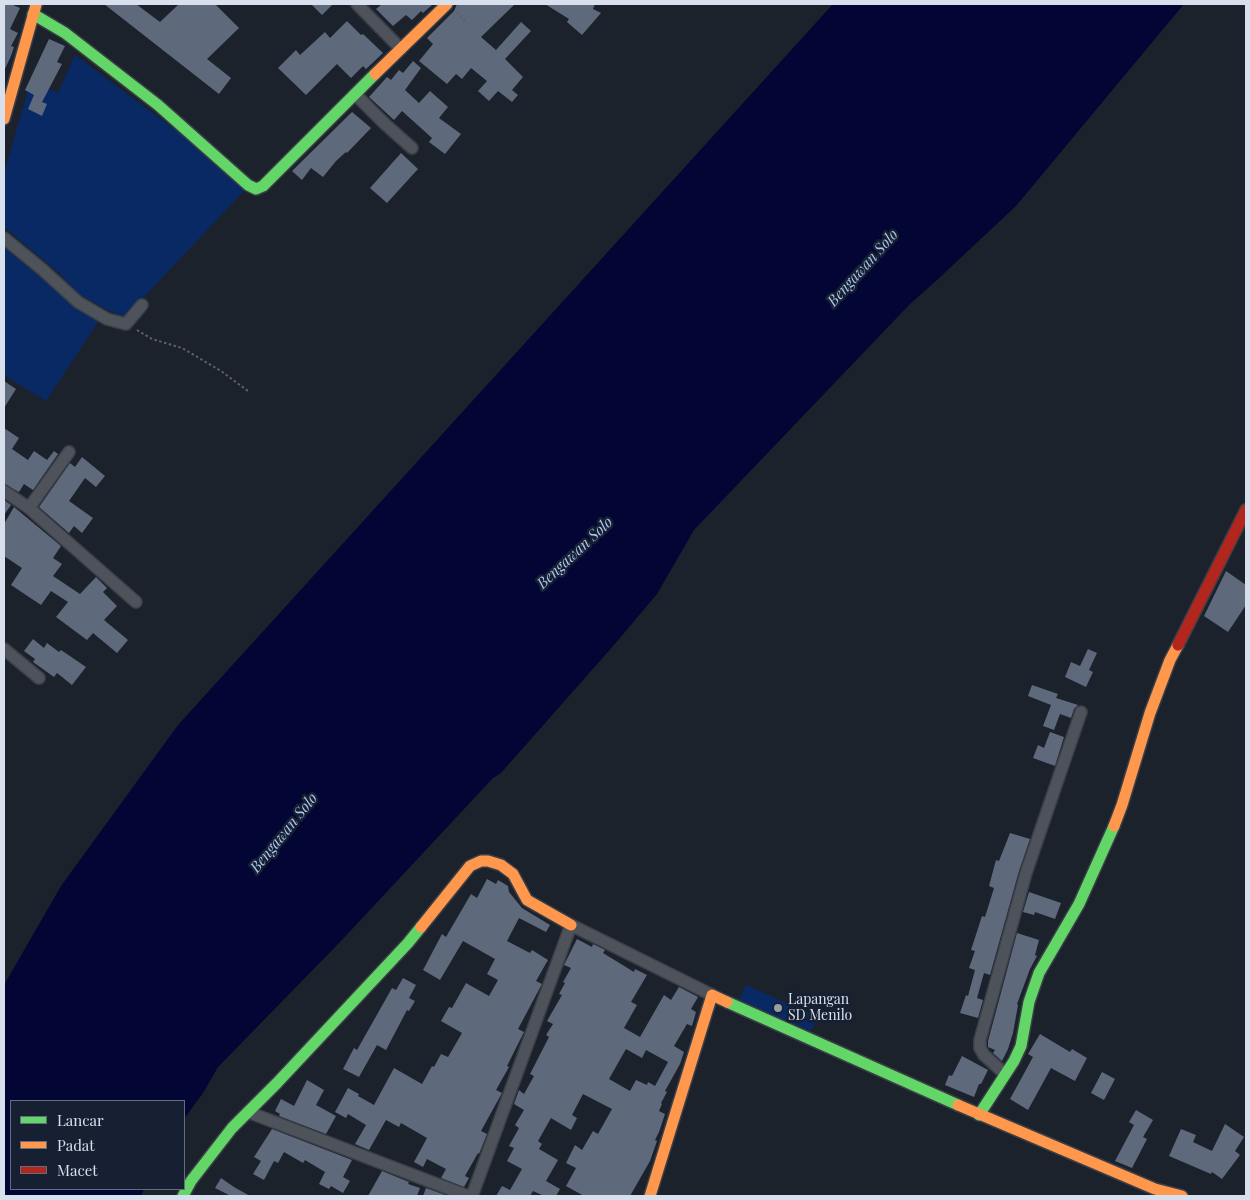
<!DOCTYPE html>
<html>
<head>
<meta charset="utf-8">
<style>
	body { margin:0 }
	#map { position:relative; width:1250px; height:1200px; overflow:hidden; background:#1c222c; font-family:"Playfair Display",serif }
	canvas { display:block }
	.frame { position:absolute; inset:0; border:5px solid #d8e0ed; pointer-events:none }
	.legend { position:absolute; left:10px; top:1100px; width:175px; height:90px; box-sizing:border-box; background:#162032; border:1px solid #646d7d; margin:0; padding:6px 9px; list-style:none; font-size:15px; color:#d8e0ed }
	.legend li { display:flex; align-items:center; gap:10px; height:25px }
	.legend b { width:25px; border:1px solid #646d7d }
</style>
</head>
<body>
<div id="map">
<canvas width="1250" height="1200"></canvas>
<div class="frame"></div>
<ul class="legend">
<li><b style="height:6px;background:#63d668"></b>Lancar</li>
<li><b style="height:6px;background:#ff974d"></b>Padat</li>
<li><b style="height:6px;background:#b3261e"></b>Macet</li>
</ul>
</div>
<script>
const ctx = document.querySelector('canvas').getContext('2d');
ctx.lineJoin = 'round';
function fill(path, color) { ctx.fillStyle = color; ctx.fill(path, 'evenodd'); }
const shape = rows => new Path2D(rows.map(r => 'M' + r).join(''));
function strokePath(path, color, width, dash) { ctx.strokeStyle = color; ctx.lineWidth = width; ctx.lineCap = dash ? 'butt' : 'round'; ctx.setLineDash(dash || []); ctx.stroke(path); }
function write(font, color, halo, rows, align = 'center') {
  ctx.font = font + ' "Playfair Display",serif'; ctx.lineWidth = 5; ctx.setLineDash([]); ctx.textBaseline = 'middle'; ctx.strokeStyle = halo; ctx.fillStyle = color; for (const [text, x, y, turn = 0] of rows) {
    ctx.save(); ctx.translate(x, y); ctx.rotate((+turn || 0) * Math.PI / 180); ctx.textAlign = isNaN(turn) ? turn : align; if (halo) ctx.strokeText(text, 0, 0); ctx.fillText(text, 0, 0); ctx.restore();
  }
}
const green = shape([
	[75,55,177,131,244,191,125,317,105,309,79,294,59,273,4,227,4,173,31,80,58,93],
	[4,247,44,280,70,304,98,322,46,401,4,375],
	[746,985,818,1017,811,1031,739,1000]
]);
const water = shape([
	[833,4,1184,4,1016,206,937,280,910,304,694,530,657,594,614,645,501,773,493,778,341,941,218,1067,203,1093,184,1119,184,1101,11,1101,11,1189,144,1189,141,1196,4,1196,4,985,61,886,178,725]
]);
const building = shape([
	[4,4,11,4,20,8,10,29,18,33,11,46,14,47,11,56,4,71],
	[104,4,136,4,160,22,179,4,215,4,239,28,207,59,231,78,219,94],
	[311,4,333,4,322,15],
	[382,4,430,4,432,5,423,13,421,11,412,20,406,15,393,26,376,9],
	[457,4,515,4,481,37,496,50,521,22,531,31,505,59,523,77,512,90,518,95,512,102,498,91,489,101,478,91,487,81,471,68,462,79,456,74,447,84,419,61,433,44,427,38,454,11],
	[545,4,595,4,593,9,601,13,582,35,567,22,569,19],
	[347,21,361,35,363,34,383,53,366,69,363,66,351,78,337,64,306,95,278,68,296,50,300,55,325,32,330,38],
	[49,39,65,46,57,62,62,64,42,102,47,104,42,116,28,109,34,95,25,90],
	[413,61,421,68,405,90,419,103,430,91,448,107,439,118,461,134,445,154,429,142,432,138,402,111,394,120,369,97,387,77,391,80,399,70,403,73],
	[352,112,371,128,347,153,346,152,336,161,323,177,311,168,302,180,292,171],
	[401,153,418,169,387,203,370,188],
	[4,381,16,389,4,408],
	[4,428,19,438,12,449,28,460,34,451,47,460,54,451,58,454,33,490,24,484,19,492,4,484],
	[82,457,105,476,96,487,85,478,69,501,93,518,82,533,74,526,69,533,39,507,70,463,75,467],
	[4,500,11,505,4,515],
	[14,507,61,546,53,558,62,564,53,576,80,594,96,577,107,588,103,592,117,606,104,620,128,640,117,653,93,633,87,640,56,617,68,602,51,591,41,605,11,585,22,568,4,556,4,524],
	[1226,571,1246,585,1246,605,1228,632,1204,616],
	[33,639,44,648,47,643,59,652,61,650,86,667,72,685,57,673,54,677,33,662,35,659,24,651],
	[1088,649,1097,653,1089,670,1093,672,1086,687,1065,677,1071,662,1080,666],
	[1032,685,1058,694,1056,698,1078,705,1074,709,1071,718,1060,714,1054,730,1043,726,1051,705,1028,696],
	[1050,732,1064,737,1055,766,1033,758,1038,745,1044,748],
	[1010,833,1030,839,1019,871,990,975,984,973,977,998,983,1000,978,1018,960,1013,966,995,968,996,975,970,969,968,975,951,971,950,982,916,985,917,994,888,989,886,996,860,999,861],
	[487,879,496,884,498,880,508,886,509,892,522,908,550,925,546,932,519,918,507,941,530,953,532,950,548,960,536,981,542,984,518,1029,524,1032,507,1066,509,1067,496,1090,502,1093,481,1131,487,1134,479,1154,478,1153,465,1176,469,1178,464,1187,441,1178,446,1169,427,1159,423,1167,414,1162,427,1138,401,1123,399,1127,386,1120,369,1150,355,1144,366,1125,348,1114,346,1118,335,1112,348,1088,359,1094,358,1096,374,1105,394,1068,422,1084,432,1066,434,1067,441,1054,448,1057,462,1033,441,1021,449,1007,452,1008,466,983,489,996,498,980,487,974,495,959,463,941,440,980,423,970,442,934,446,937,471,894,477,898],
	[1029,892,1061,903,1055,919,1035,912,1034,915,1023,912],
	[1017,933,1039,940,1035,955,1037,956,1030,969,1017,1004,1018,1005,1013,1033,1008,1049,1002,1061,993,1053,995,1050,988,1047,988,1041],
	[577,939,592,947,593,944,605,950,603,953,634,972,635,969,647,975,631,1002,637,1005,624,1028,640,1037,664,995,671,1000,679,987,698,997,691,1009,696,1012,692,1026,687,1024,674,1046,684,1052,680,1064,665,1091,667,1092,661,1103,662,1104,659,1111,665,1114,659,1132,655,1140,657,1141,650,1161,630,1196,584,1196,566,1186,576,1168,566,1163,575,1145,582,1150,593,1131,598,1134,612,1109,583,1094,572,1115,577,1118,571,1130,551,1118,538,1141,542,1144,539,1149,558,1160,546,1181,560,1189,556,1196,544,1196,533,1191,530,1196,496,1196,502,1186,510,1190,522,1169,507,1161,514,1148,509,1146,519,1128,515,1125,524,1110,514,1104,519,1090,524,1094,534,1076,530,1074,549,1037,546,1035,553,1024,547,1021,562,995,559,994,565,983,563,982,571,968,564,965],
	[626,1049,642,1058,646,1050,668,1062,655,1086,648,1082,647,1085,636,1080,630,1091,609,1079],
	[403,978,416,985,409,998,415,1001,409,1011,407,1010,386,1050,377,1045,359,1077,343,1069,354,1048,357,1050,392,988,396,990],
	[1040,1034,1070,1052,1072,1049,1087,1058,1075,1081,1051,1068,1028,1110,1010,1099,1033,1057,1028,1054],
	[962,1056,988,1070,981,1084,979,1084,974,1097,945,1085,949,1075,952,1076],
	[1102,1072,1115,1079,1104,1100,1091,1093],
	[307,1080,324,1090,316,1105,336,1116,326,1134,279,1116,280,1114,275,1111,281,1099,294,1106],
	[1136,1110,1153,1120,1143,1137,1147,1139,1132,1168,1115,1161,1134,1125,1129,1122],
	[1225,1124,1244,1137,1235,1151,1240,1155,1222,1179,1212,1172,1211,1174,1169,1156,1181,1129,1196,1135,1193,1142,1212,1151],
	[272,1129,352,1160,343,1177,350,1181,343,1193,331,1186,329,1189,319,1184,325,1172,305,1160,303,1163,284,1152,278,1163,274,1161,264,1180,253,1174,261,1161,254,1157],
	[382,1171,409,1182,408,1184,420,1188,417,1196,368,1196],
	[221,1178,234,1187,250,1196,231,1196,215,1188],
	[426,1188,448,1196,423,1196]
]);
const path = shape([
	[457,12,467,24],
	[137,330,152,339,182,348,221,371,248,391]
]);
const street = shape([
	[357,4,401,49],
	[355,94,385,124,412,148],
	[4,238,43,270,78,302,107,319,126,324,142,305],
	[4,491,29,508,136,602],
	[29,508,69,452],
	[4,649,39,678],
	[1005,1074,984,1055,980,1048,980,1040,1026,873,1081,712],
	[248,1112,468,1196],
	[472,1196,571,925,712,995]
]);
const fast = shape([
	[33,14,65,33,158,105,248,185,256,189,263,186,375,74],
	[727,1002,958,1105],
	[979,1115,1014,1061,1021,1046,1029,1002,1039,973,1079,904,1114,826],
	[183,1196,191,1181,232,1128,277,1083,408,943,421,927]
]);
const slow = shape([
	[375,74,447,4],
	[4,119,36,5],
	[1114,826,1122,805,1150,713,1170,660,1178,645],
	[421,927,470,866,481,861,488,861,501,865,513,874,527,900,571,925],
	[958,1105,1155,1189,1182,1196],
	[650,1196,712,995,727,1002]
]);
const jam = shape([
	[1178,645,1246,510]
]);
const markers = [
	[778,1008,5,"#969ea9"]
];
const poiNames = [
	["Lapangan",788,1000],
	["SD Menilo",788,1016]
];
const waterNames = [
	["Bengawan Solo",863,268,-48],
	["Bengawan Solo",575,553,-43],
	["Bengawan Solo",284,833,-51]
];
fill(green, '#092964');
fill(water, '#030534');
fill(building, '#5e697c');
strokePath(street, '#3a3e47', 14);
strokePath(fast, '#3a3e47', 14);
strokePath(slow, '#3a3e47', 14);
strokePath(jam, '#3a3e47', 14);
strokePath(path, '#5d6168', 2, [2.5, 2.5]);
strokePath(street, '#4e525b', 11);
strokePath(fast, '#63d668', 11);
strokePath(slow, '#ff974d', 11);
strokePath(jam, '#b3261e', 11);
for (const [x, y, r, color] of markers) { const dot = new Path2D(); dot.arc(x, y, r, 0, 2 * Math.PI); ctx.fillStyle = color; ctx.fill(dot); strokePath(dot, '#162032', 2); }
write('14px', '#d8e0ed', '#162032', poiNames, 'left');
write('italic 15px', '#aec5ee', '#162032', waterNames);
</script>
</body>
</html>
